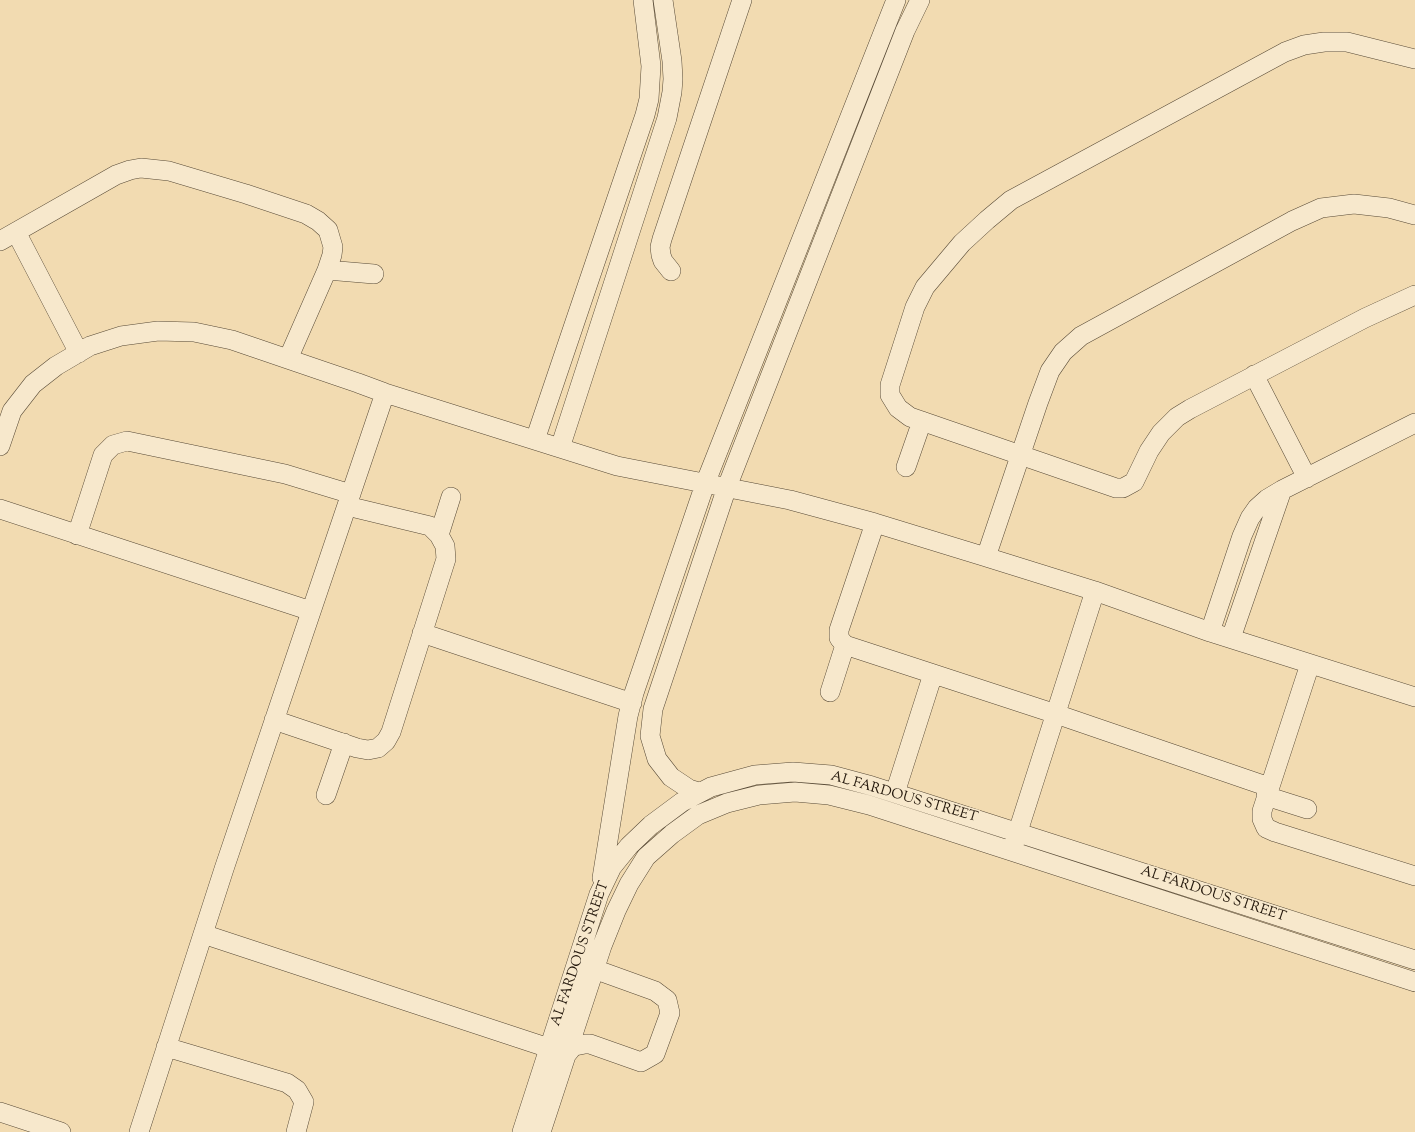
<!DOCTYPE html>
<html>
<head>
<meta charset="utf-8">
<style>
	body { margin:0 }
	canvas { display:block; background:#f2dbb1 }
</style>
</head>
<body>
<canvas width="1415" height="1132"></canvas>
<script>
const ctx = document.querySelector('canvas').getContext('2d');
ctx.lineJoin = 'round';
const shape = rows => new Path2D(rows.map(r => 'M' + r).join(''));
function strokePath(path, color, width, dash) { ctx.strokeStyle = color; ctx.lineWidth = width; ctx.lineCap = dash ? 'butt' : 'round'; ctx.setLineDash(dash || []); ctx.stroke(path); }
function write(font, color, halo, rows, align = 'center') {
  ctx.font = font + ' "Sorts Mill Goudy",serif'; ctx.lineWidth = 3; ctx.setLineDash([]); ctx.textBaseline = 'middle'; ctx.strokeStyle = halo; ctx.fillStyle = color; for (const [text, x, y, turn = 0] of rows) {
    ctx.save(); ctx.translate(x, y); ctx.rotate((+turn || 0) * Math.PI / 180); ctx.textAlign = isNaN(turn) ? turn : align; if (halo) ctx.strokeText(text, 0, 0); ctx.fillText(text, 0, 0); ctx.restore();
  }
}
const minor = shape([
	[1415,59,1347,42,1324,42,1304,45,1285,52,1011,200,987,220,962,243,925,287,915,307,890,385,890,395,898,408,910,417,1116,488,1123,488,1134,482,1149,451,1161,433,1177,417,1190,409,1365,318,1415,295],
	[16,232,79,353],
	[0,241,116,175,130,170,141,168,169,171,246,194,306,214,318,221,328,230,333,247,332,255,327,270,288,359],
	[327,270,374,274],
	[671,271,663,261,661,255,660,247,662,239,742,0],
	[1254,375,1307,478],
	[535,440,645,115,649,99,651,66,643,0],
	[0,446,12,411,33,384,56,366,90,346,121,336,158,331,194,332,232,340,358,383,385,393,617,466,790,500,875,523,986,557,1038,403,1050,371,1063,352,1081,336,1292,221,1321,208,1354,204,1389,208,1415,215],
	[560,448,667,118,672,92,673,79,672,61,663,0],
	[906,467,922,421],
	[0,509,311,611],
	[875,523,839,630,839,638,845,645,1056,714,1269,787],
	[77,535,103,455,113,445,127,441,285,474,351,494],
	[439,535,451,497],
	[986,557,1095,591,1210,632,1415,697],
	[1210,632,1242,536,1250,518,1257,508,1267,499,1282,490,1415,423],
	[422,633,632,703],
	[1231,638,1282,490],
	[1310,664,1262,811,1262,819,1266,828,1275,832,1415,876],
	[830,692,845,645],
	[274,720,357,748,368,750,378,748,386,741,391,732,446,559,445,546,439,535,430,526,347,506],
	[699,792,689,789,671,777,657,759,650,736,653,709,727,487,905,31,920,0],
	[895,793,933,674],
	[326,795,344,743],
	[1266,796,1307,809],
	[1014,844,1095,591],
	[602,878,628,716,634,693,705,484,896,0],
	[203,934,567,1054,571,1049,575,1046,585,1044,590,1044,641,1062,655,1054,670,1013,667,1000,655,991,594,969],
	[166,1047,287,1083,297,1090,304,1102,296,1132],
	[0,1112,61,1132],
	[139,1132,224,869,385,393],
	[522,1132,599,894,612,867,629,846,651,825,682,802,711,787,755,775,793,772,831,775,872,786,1415,960],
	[541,1132,602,946,616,911,629,884,646,857,672,834,698,815,727,803,759,795,795,792,829,795,869,805,1415,982]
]);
const streetNames = [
	["AL FARDOUS STREET",904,798,16],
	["AL FARDOUS STREET",1213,895,18],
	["AL FARDOUS STREET",581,954,-71]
];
strokePath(minor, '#584a36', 20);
strokePath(minor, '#f7e8cc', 19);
write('14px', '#25190d', '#f7e8cc', streetNames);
</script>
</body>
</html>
